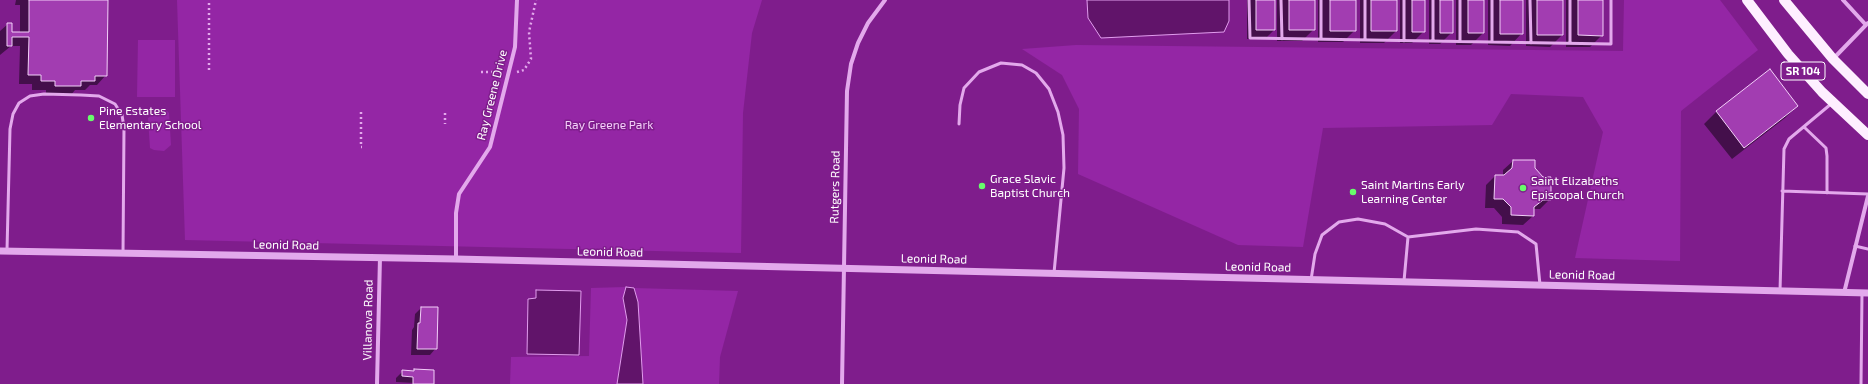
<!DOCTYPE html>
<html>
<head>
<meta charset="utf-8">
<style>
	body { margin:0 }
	canvas { display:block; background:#7f1d8c }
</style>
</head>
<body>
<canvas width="1868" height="384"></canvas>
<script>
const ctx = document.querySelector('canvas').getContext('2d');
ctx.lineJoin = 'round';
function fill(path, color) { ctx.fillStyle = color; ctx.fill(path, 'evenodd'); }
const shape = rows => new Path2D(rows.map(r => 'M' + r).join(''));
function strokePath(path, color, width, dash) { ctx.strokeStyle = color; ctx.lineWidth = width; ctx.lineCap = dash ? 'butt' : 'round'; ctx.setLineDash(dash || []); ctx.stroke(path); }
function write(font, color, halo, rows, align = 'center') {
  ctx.font = font + ' "Exo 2",sans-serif'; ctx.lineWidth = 3; ctx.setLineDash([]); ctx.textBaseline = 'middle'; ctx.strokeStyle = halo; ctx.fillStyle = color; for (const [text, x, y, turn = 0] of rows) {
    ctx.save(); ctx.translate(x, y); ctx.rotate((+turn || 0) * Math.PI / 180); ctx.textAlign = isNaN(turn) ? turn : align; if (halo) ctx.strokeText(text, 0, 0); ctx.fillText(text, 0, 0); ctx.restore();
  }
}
const green = shape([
	[177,0,762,0,752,33,743,113,741,253,185,240],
	[1624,0,1720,0,1758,50,1681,111,1680,261,1575,258,1603,132,1583,97,1511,94,1492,125,1323,128,1303,247,1238,245,1078,174,1079,109,1062,75,1022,49,1076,45,1623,51],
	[138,40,175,40,175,97,137,97],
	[165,109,169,113,171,145,164,151,154,150,150,148,148,118,161,110],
	[626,287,623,298,627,320,617,384,510,384,511,357,589,356,591,288],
	[634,288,738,291,720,357,719,384,643,384,638,302]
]);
const water = shape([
	[1087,0,1229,0,1229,21,1224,32,1101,38,1088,18,1087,0],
	[626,287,634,288,638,302,643,384,617,384,627,320,623,298,626,287],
	[536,290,581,291,579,355,527,354,528,299,536,298,536,290]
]);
const shadow = shape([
	[16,0,107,0,106,75,97,85,90,85,85,90,75,90,71,95,46,95,46,90,32,90,32,84,19,84,20,46,11,46,0,55,0,31,8,24,11,33,20,33,20,5,15,5],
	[1247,0,1274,0,1274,30,1265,39,1247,39],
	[1277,0,1314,0,1314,29,1302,41,1277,41],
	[1318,0,1355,0,1355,30,1343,42,1318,42],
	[1360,0,1396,0,1396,31,1384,43,1360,43],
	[1400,0,1424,0,1424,31,1412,43,1400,43],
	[1429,0,1452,0,1452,32,1440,44,1429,44],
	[1456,0,1483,0,1483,33,1471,45,1456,45],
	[1488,0,1522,0,1522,33,1510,46,1488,45],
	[1526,0,1562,0,1562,35,1550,47,1526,46],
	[1566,0,1602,0,1602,35,1590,47,1566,47],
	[1770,71,1797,106,1785,118,1732,159,1704,124,1716,112],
	[1513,161,1534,161,1534,169,1550,199,1540,209,1533,209,1533,216,1523,225,1502,224,1502,217,1494,208,1485,208,1486,185,1495,176,1503,176,1503,170],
	[421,308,436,348,430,355,411,355,412,330,414,327,415,314],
	[403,371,433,384,396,382,396,378]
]);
const building = shape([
	[29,0,108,0,107,76,95,76,95,81,81,81,81,86,55,86,55,81,41,81,41,75,28,75,29,37,12,37,12,46,7,46,7,23,12,23,12,32,29,32,29,0],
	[1256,0,1275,0,1275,30,1256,30,1256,0],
	[1289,0,1315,0,1315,30,1289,30,1289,0],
	[1330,0,1356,0,1356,31,1330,31,1330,0],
	[1371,0,1397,0,1397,31,1371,31,1371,0],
	[1412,0,1425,0,1425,32,1412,32,1412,0],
	[1440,0,1453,0,1453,33,1440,33,1440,0],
	[1468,0,1484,0,1484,33,1468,33,1468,0],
	[1500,0,1523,0,1523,34,1500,34,1500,0],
	[1537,0,1563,0,1563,35,1537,35,1537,0],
	[1578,0,1603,0,1603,36,1578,35,1578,0],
	[1770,69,1798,106,1744,148,1716,111,1770,69],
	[1513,160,1535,160,1535,168,1543,177,1551,177,1551,200,1543,200,1534,207,1534,216,1511,215,1511,207,1503,199,1494,199,1495,175,1504,175,1512,168,1513,160],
	[421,307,438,307,437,349,417,349,418,323,420,323,421,307],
	[414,369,434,370,434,384,413,384,413,377,402,376,402,370,414,371,414,369]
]);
const path = shape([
	[209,70,209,0],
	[481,72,501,72],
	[517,72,524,70,531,59,529,32,536,0],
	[361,112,361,147,362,147],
	[445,113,445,124]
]);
const service = shape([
	[1249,0,1250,38,1611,44,1611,0],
	[1281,0,1282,39],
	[1365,0,1365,40],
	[1530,0,1531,43],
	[1321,39,1321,0],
	[1404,41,1404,0],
	[1433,41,1433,0],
	[1460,41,1460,0],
	[1492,42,1492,0],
	[1570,43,1570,0],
	[959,124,960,105,964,88,979,72,1001,63,1022,65,1036,73,1049,89,1058,112,1063,135,1064,168,1054,273],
	[1804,127,1826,148,1827,156,1827,193],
	[1782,191,1868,194],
	[1855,246,1868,249],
	[7,250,10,129,13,114,19,103,30,96,44,94,81,95,99,96,115,104,122,115,124,128,123,253],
	[1311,280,1315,254,1322,235,1339,222,1358,219,1385,224,1408,237,1476,229,1518,232,1536,244,1540,285],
	[1404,281,1408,237],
	[1780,291,1784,149,1789,139,1831,104],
	[1861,384,1862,293]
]);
const minor = shape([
	[1843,0,1866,25],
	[1833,59,1868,23],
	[456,259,456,213,459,194,490,147,515,47,517,0],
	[1844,293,1868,196],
	[377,384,380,257],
	[842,384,847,91,851,64,858,43,868,23,885,0]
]);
const tertiary = shape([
	[0,251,456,259,1868,293]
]);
const primary = shape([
	[1747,0,1788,54,1822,92,1868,135],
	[1784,0,1833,59,1868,94]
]);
const markers = [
	[91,118,4,"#68fc6c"],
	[982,186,4,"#68fc6c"],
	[1523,188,4,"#68fc6c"],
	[1353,192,4,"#68fc6c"]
];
const shields = [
	[1803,71,44]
];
const shieldNames = [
	["SR 104",1803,71]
];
const streetNames = [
	["Ray Greene Drive",492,95,-76],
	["Rutgers Road",835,187,-89],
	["Leonid Road",286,245,1],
	["Leonid Road",610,252,1],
	["Leonid Road",934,259,1],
	["Leonid Road",1258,267,1],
	["Leonid Road",1582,275,1],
	["Villanova Road",368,320,-89]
];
const poiNames = [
	["Pine Estates",99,111],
	["Elementary School",99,125],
	["Grace Slavic",990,179],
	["Baptist Church",990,193],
	["Saint Elizabeths",1531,181],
	["Episcopal Church",1531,195],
	["Saint Martins Early",1361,185],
	["Learning Center",1361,199]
];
const parkNames = [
	["Ray Greene Park",609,125]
];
fill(green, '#9426a5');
fill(water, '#61146a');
strokePath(water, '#e29dee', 1);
fill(shadow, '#0007');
fill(building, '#a23db1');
strokePath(building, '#f3cff9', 1);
strokePath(path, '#e3a9ec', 2.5, [2, 3]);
strokePath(service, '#e3a9ec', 3);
strokePath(minor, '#e3a9ec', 4);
strokePath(tertiary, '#e3a9ec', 7);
strokePath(primary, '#feefff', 10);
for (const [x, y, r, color] of markers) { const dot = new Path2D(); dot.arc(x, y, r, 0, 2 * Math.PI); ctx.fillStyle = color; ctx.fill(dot); strokePath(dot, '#7f1d8c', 1.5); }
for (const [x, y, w] of shields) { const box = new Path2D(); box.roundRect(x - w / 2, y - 9, w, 18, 3); ctx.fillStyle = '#7f1d8c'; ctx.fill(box); strokePath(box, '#fff', 1); }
write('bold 11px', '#fff', null, shieldNames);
write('12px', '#fff', '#7f1d8c', streetNames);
write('12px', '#fff', '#7f1d8c', poiNames, 'left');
write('12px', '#f3cff9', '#7f1d8c', parkNames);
</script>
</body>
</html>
